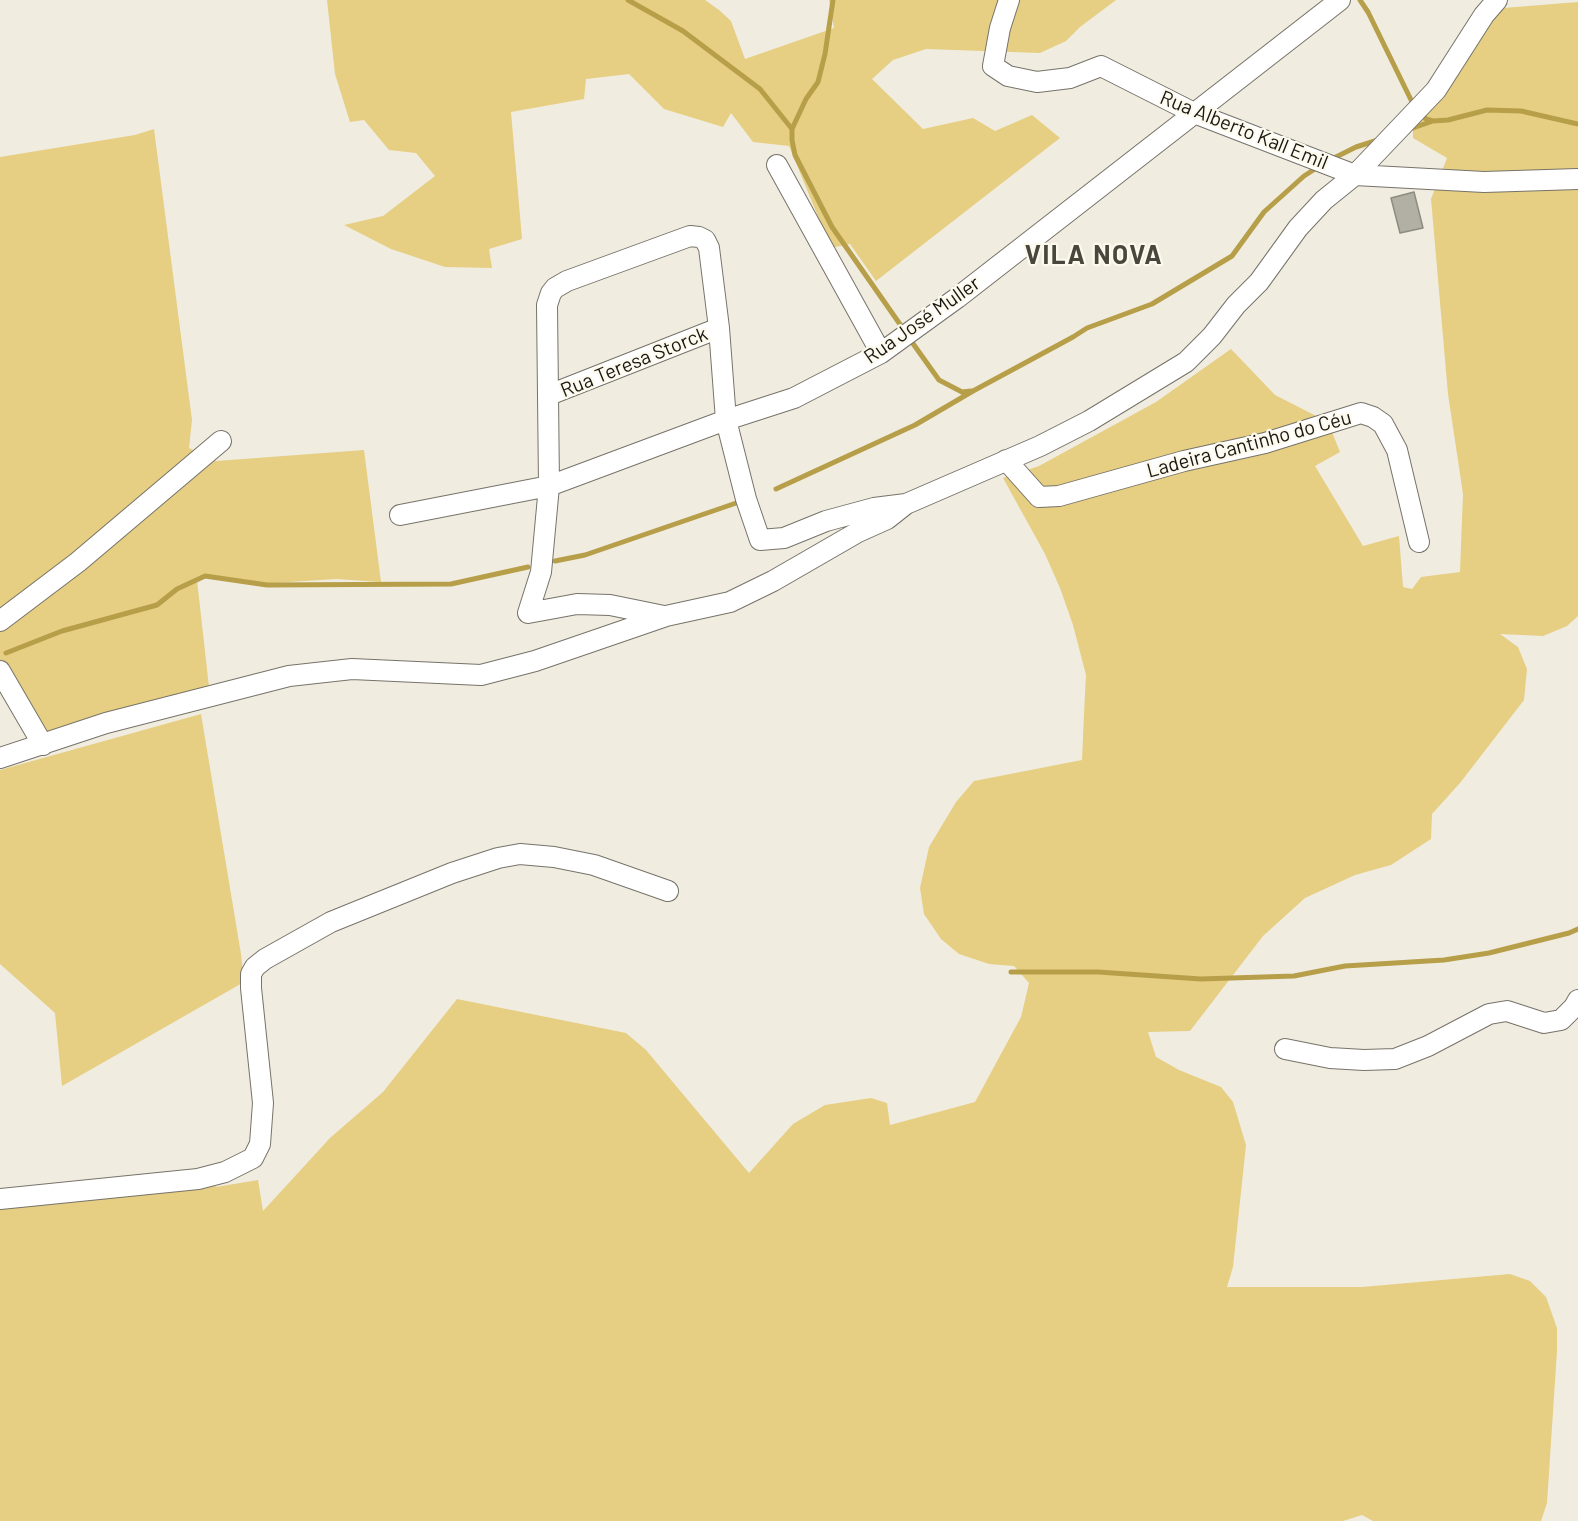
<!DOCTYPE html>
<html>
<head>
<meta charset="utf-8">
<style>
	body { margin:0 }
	canvas { display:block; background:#f0ece0 }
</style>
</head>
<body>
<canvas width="1578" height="1521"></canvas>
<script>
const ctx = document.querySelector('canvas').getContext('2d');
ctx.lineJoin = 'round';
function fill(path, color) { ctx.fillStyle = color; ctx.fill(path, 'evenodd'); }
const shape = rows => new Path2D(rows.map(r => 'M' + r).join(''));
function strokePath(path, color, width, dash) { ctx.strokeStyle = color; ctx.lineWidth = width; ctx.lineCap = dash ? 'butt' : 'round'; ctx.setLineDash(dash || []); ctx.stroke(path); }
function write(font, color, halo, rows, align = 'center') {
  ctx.font = font + ' Barlow,sans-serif'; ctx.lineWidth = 4.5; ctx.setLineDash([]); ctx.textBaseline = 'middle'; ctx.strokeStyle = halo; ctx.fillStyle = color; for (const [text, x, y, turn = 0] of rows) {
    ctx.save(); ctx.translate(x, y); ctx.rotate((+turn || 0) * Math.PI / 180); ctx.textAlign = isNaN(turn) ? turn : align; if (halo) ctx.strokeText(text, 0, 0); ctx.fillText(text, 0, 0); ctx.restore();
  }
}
const green = shape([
	[327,0,705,0,719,10,731,21,745,59,834,28,829,0,1116,0,1080,27,1066,41,1040,53,926,49,893,60,872,79,923,129,973,118,995,131,1032,115,1060,138,876,281,850,244,831,248,789,146,753,142,731,113,723,127,664,109,629,74,586,79,584,99,511,112,522,239,489,249,492,268,445,267,391,249,344,225,383,216,435,176,416,153,389,150,364,120,350,122,335,74],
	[1578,2,1578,616,1567,626,1543,636,1500,634,1518,647,1527,669,1524,700,1460,783,1432,814,1431,839,1391,865,1355,875,1305,898,1263,936,1190,1031,1148,1032,1156,1057,1179,1070,1221,1087,1233,1102,1246,1145,1233,1267,1227,1287,1362,1287,1510,1274,1530,1281,1546,1297,1557,1328,1557,1351,1547,1503,1541,1521,1373,1521,1362,1515,1343,1521,0,1521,0,1195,204,1170,216,1187,258,1180,263,1211,330,1138,383,1092,457,999,626,1033,646,1050,749,1173,793,1124,825,1105,871,1098,887,1103,890,1125,975,1102,1021,1017,1029,983,1014,966,989,964,959,954,941,939,924,914,920,888,929,847,956,802,974,781,1082,760,1084,714,1086,675,1073,625,1060,588,1045,554,1003,478,1039,466,1156,402,1231,349,1275,395,1328,422,1340,452,1315,466,1363,546,1399,536,1403,587,1412,589,1421,577,1460,572,1463,494,1448,394,1431,199,1447,158,1413,138,1413,114,1491,9],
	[154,129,192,420,189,448,216,461,364,450,381,582,336,579,257,584,216,576,197,580,209,687,28,739,0,689,0,157,135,135],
	[201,714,241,954,244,982,62,1086,55,1013,0,964,0,770]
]);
const stream = shape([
	[628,0,683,31,760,89,792,129],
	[833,0,825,54,818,82,806,99,792,129,792,140,795,155,832,227,904,330],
	[1360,0,1368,12,1414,106,1426,119,1433,121],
	[1407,130,1433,121,1448,120,1487,110,1521,111,1578,124],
	[1332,159,1356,147,1378,140],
	[909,338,939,380,962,392,971,391],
	[776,489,915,425,973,391,1073,337,1087,328,1152,304,1232,256,1264,212,1304,176,1318,167],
	[555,561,585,555,742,501],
	[6,653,62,631,157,605,177,589,205,576,267,585,451,584,528,567],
	[1011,972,1098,972,1201,979,1294,976,1345,966,1444,960,1489,953,1569,933,1578,929]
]);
const building = shape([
	[1414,192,1423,228,1400,233,1391,198,1414,192]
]);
const minor = shape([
	[1009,0,1000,28,993,66,1008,76,1037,82,1070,78,1101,66,1194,113,1355,175,1484,182,1578,179],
	[777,165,881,353],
	[549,395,719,328],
	[1006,460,1039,497,1059,496,1184,461,1265,443,1361,413,1373,417,1383,424,1397,450,1419,542],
	[400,515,549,486,726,420,794,398,881,353,957,298,1340,0],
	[664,616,610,605,577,604,528,613,541,572,549,486,547,305,551,293,555,288,567,281,690,236,699,237,705,240,709,248,719,328,726,420,746,499,760,540,784,538,826,521,874,508,906,504],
	[0,621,78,562,221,441],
	[0,671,43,745],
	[0,758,106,723,289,676,352,669,481,675,535,661,666,616,730,602,773,581,858,532,887,519,906,504,1040,446,1089,421,1186,362,1212,336,1236,305,1259,282,1298,228,1324,200,1355,175,1436,90,1484,15,1497,0],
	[1285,1049,1330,1058,1364,1060,1395,1059,1428,1046,1489,1014,1507,1011,1544,1023,1561,1020,1574,1007,1578,1000],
	[0,1199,198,1179,225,1172,253,1158,260,1144,263,1103,251,988,251,974,255,967,265,959,331,922,452,873,498,858,520,854,554,857,594,865,668,891]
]);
const streetNames = [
	["Rua Alberto Kall Emil",1244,130,22],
	["Rua José Muller",922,320,-35],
	["Rua Teresa Storck",634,362,-22],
	["Ladeira Cantinho do Céu",1249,444,-15]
];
const districtNames = [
	["VILA NOVA",1094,255]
];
fill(green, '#e6cf83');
strokePath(stream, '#b79f4a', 5);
fill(building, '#b2afa4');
strokePath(building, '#8e8b80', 1.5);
strokePath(minor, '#777369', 22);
strokePath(minor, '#fff', 20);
write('20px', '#181612', '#fdfaed', streetNames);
ctx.letterSpacing = '1.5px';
write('bold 26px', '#49473d', '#fdfaed', districtNames);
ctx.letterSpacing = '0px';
</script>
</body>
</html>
